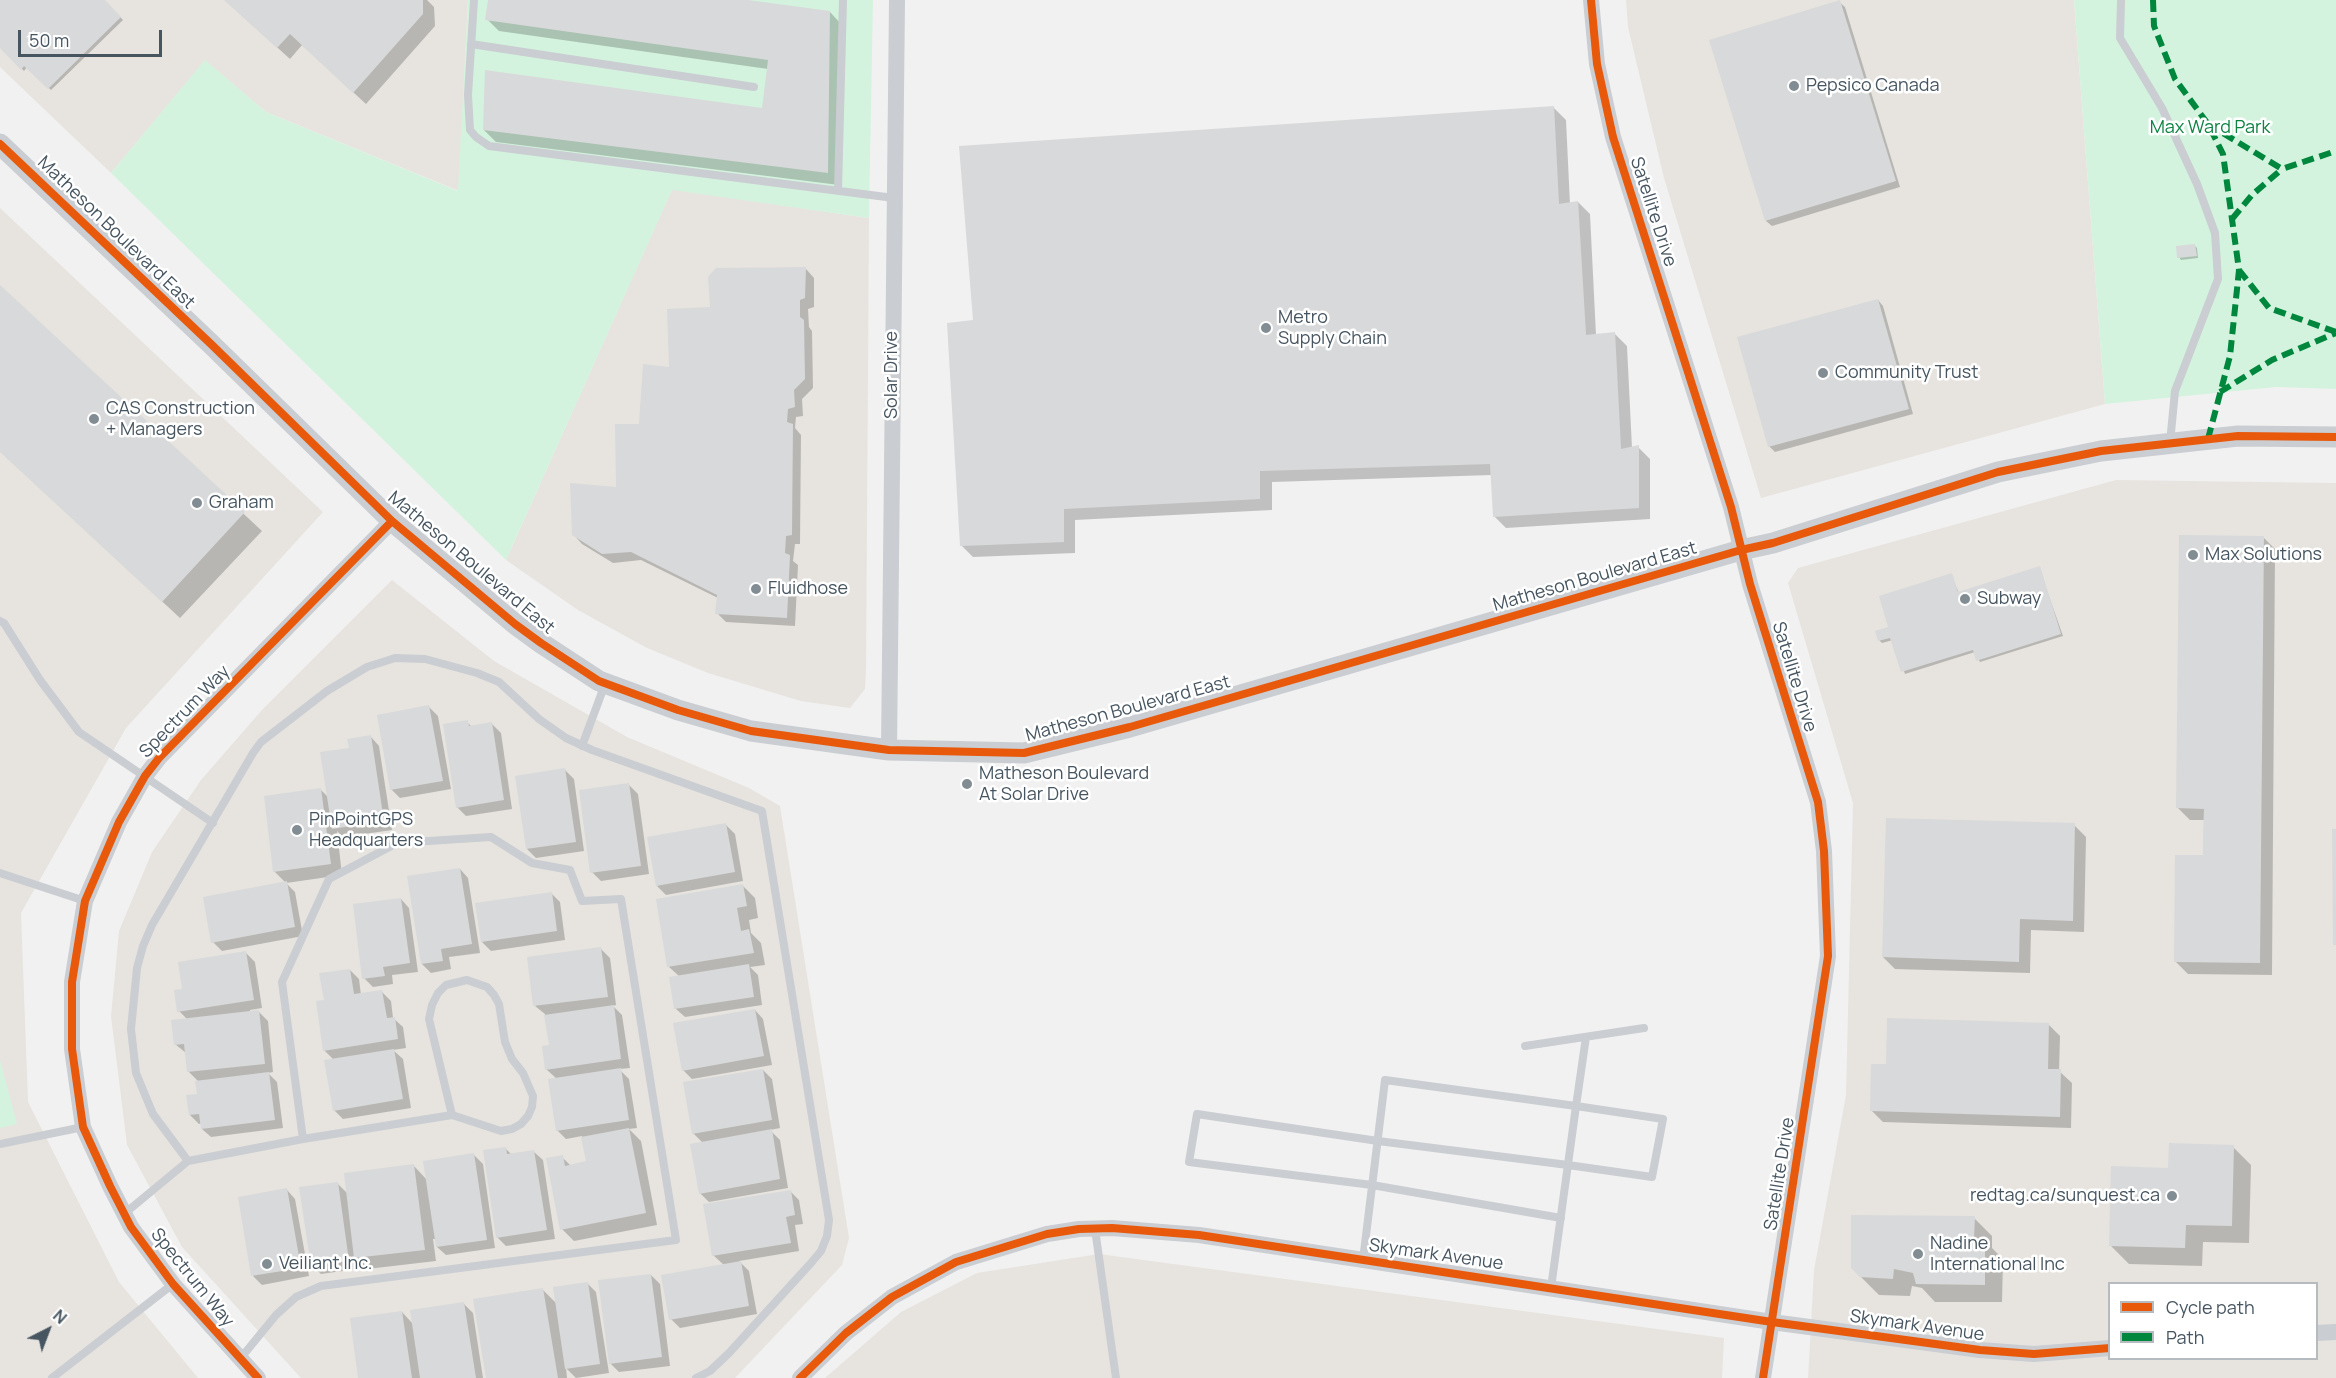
<!DOCTYPE html>
<html>
<head>
<meta charset="utf-8">
<style>
	body { margin:0 }
	#map { position:relative; width:2336px; height:1378px; overflow:hidden; background:#f2f1f1; font-family:Manrope,sans-serif }
	canvas { display:block }
	.legend { position:absolute; left:2108px; top:1282px; width:210px; height:78px; box-sizing:border-box; background:#fff; border:2px solid #b5bbbf; margin:0; padding:8px 10px; list-style:none; font-size:18px; color:#465560 }
	.legend li { display:flex; align-items:center; gap:12px; height:30px }
	.legend b { width:30px; border:2px solid #b5bbbf }
	.north { position:absolute; left:18px; top:1300px; width:60px; height:60px; -webkit-text-stroke:4px #fff; paint-order:stroke; rotate:42deg; font-size:16px; font-weight:700; line-height:24px; text-align:center; color:#465560 }
	.north::after { content:''; display:block; margin:auto; width:21px; height:27px; background:#465560; clip-path:polygon(50% 0,100% 100%,50% 72%,0 100%) }
	.scale { position:absolute; left:18px; top:30px; width:144px; height:27px; box-sizing:border-box; border:3px solid #465560; border-top:0; padding-left:8px; font-size:18px; line-height:21px; white-space:nowrap; color:#465560; -webkit-text-stroke:4px #fff; paint-order:stroke }
</style>
</head>
<body>
<div id="map">
<canvas width="2336" height="1378"></canvas>
<ul class="legend">
<li><b style="height:8px;background:#e8590c"></b>Cycle path</li>
<li><b style="height:8px;background:#00873e"></b>Path</li>
</ul>
<div class="north">N</div>
<div class="scale">50 m</div>
</div>
<script>
const ctx = document.querySelector('canvas').getContext('2d');
ctx.lineJoin = 'round';
function fill(path, color) { ctx.fillStyle = color; ctx.fill(path, 'evenodd'); }
const shape = rows => new Path2D(rows.map(r => 'M' + r).join(''));
function strokePath(path, color, width, dash) { ctx.strokeStyle = color; ctx.lineWidth = width; ctx.lineCap = dash ? 'butt' : 'round'; ctx.setLineDash(dash || []); ctx.stroke(path); }
function write(font, color, halo, rows, align = 'center') {
  ctx.font = font + ' Manrope,sans-serif'; ctx.lineWidth = 5; ctx.setLineDash([]); ctx.textBaseline = 'middle'; ctx.strokeStyle = halo; ctx.fillStyle = color; for (const [text, x, y, turn = 0] of rows) {
    ctx.save(); ctx.translate(x, y); ctx.rotate((+turn || 0) * Math.PI / 180); ctx.textAlign = isNaN(turn) ? turn : align; if (halo) ctx.strokeText(text, 0, 0); ctx.fillText(text, 0, 0); ctx.restore();
  }
}
const commercial = shape([
	[0,0,468,0,459,191,266,112,205,61,111,173,0,67],
	[1626,0,2074,0,2105,404,1761,498,1664,178,1628,27],
	[672,189,869,218,866,669,865,689,850,708,801,701,708,673,647,648,578,610,506,560],
	[0,208,323,512,126,728,21,913,28,1102,119,1282,198,1378,0,1378],
	[2116,480,2336,483,2336,1378,1808,1378,1814,1270,1846,1095,1853,803,1788,583,1798,568],
	[2110,1284,2316,1284,2316,1358,2110,1358],
	[392,580,494,661,627,737,749,788,780,806,849,1238,842,1265,735,1378,301,1378,182,1247,127,1145,111,1016,119,931,152,852,201,780,262,710],
	[1099,1254,1724,1338,1722,1378,825,1378,901,1312,977,1273]
]);
const green = shape([
	[468,0,873,0,869,218,672,190,506,560,111,173,205,60,266,112,458,191],
	[2074,0,2336,0,2336,389,2276,387,2105,404],
	[0,1060,17,1124,0,1128]
]);
const shadow = shape([
	[0,0,104,0,123,20,51,90,27,67,24,71,0,46],
	[225,0,427,0,434,7,435,26,366,104,302,45,290,59],
	[490,0,736,0,830,12,842,25,839,185,496,142,484,130,763,110,768,69,499,31,487,19],
	[1839,2,1845,7,1900,187,1772,226,1766,221],
	[1554,108,1566,120,1570,204,1578,202,1590,214,1596,335,1615,334,1627,346,1632,448,1638,447,1650,459,1650,519,1506,528,1494,516,1492,475,1272,482,1272,510,1075,520,1075,553,973,557,961,545,975,322],
	[2195,246,2197,248,2198,258,2181,260,2179,257],
	[806,269,814,278,814,307,808,309,809,327,812,331,813,388,802,399,803,416,796,417,795,428,801,435,800,544,795,544,793,561,798,565,795,626,726,622,717,613,718,598,641,560,613,563,582,544,573,534,618,489,641,425,670,369,711,309],
	[0,287,262,531,180,618,0,451],
	[1878,300,1883,306,1913,414,1775,452,1769,446],
	[2263,537,2275,549,2272,975,2188,974,2176,962,2205,857,2205,820,2190,820,2178,808],
	[2039,568,2063,636,1980,662,1975,652,1905,674,1893,640,1882,643,1880,641,1877,632,1890,628,1951,575,1959,593],
	[429,707,438,716,451,789,400,798,391,789],
	[467,722,472,727,492,724,501,733,512,809,466,816,457,807],
	[371,737,379,746,392,830,343,837,337,831,342,875,286,883,295,892,303,936,222,951,213,942,286,883,274,871,321,790,329,798,351,749],
	[565,770,574,779,584,851,536,858,527,849],
	[629,785,638,794,649,874,601,881,592,872],
	[726,825,735,834,743,881,666,895,657,886],
	[2074,825,2086,837,2084,932,2031,930,2030,973,1895,969,1883,957],
	[460,869,468,878,480,953,449,957,451,969,431,973,422,964],
	[743,886,755,898,758,918,749,920,751,933,761,943,765,965,750,967,758,975,762,1005,685,1017,676,1009,679,976,669,967],
	[551,893,560,902,565,940,491,951,482,942],
	[401,899,409,908,418,972,392,975,393,984,373,987,364,978],
	[601,949,610,958,616,1005,613,1006,622,1015,630,1068,619,1069,629,1079,637,1128,629,1129,641,1141,657,1225,574,1241,562,1229,562,1157,571,1166,588,1163,582,1136,566,1139,557,1130,557,1079,546,1069,550,1046,545,1014,535,1006],
	[246,953,255,962,262,1008,250,1010,250,1013,259,1012,268,1021,273,1072,268,1073,277,1082,283,1128,211,1137,202,1129,202,1123,199,1124,190,1115,199,1095,199,1082,188,1071,186,1053,175,1044,187,1019,179,1011,184,990],
	[350,970,359,979,361,995,382,992,391,1001,393,1018,403,1027,406,1048,393,1050,403,1059,411,1108,343,1119,334,1110,334,1060,324,1050,325,1002],
	[755,1010,763,1019,772,1065,692,1079,683,1070],
	[2048,1024,2060,1036,2059,1071,2072,1083,2071,1128,1883,1122,1871,1110,1887,1066],
	[763,1070,772,1079,780,1128,770,1130,780,1140,788,1188,709,1202,700,1193,703,1143,693,1133],
	[2233,1147,2251,1165,2249,1243,2203,1242,2202,1266,2129,1264,2111,1246,2170,1169],
	[505,1148,512,1155,534,1152,543,1160,555,1239,506,1246,497,1237],
	[474,1155,483,1164,495,1248,446,1255,437,1247,436,1239,433,1239,436,1261,367,1269,355,1257,357,1269,321,1274,312,1265,337,1183,348,1194,414,1166,427,1180],
	[287,1190,295,1199,309,1276,262,1285,253,1276],
	[790,1191,799,1200,803,1224,795,1225,799,1251,739,1261,749,1271,757,1314,680,1328,671,1319,724,1265,713,1255],
	[1974,1218,1992,1236,1992,1248,2003,1259,2002,1302,1935,1302,1922,1288,1912,1286,1910,1296,1879,1295,1852,1268],
	[651,1275,660,1284,670,1366,619,1372,610,1363],
	[587,1283,596,1292,609,1373,576,1378,566,1368,567,1378,488,1378,542,1289,557,1304],
	[464,1304,473,1313,483,1378,360,1378,402,1312,413,1324]
]);
const building = shape([
	[0,0,105,0,121,17,48,89,24,66,21,70,0,48],
	[224,0,423,0,423,14,353,93,290,34,277,48],
	[488,0,748,0,830,11,828,173,483,130,485,70,762,108,768,60,485,20],
	[1840,0,1896,181,1765,221,1709,40],
	[1554,106,1559,204,1578,201,1586,335,1615,332,1621,449,1639,445,1639,508,1493,517,1490,464,1260,471,1260,499,1064,509,1064,542,960,546,947,323,973,320,959,146],
	[2195,244,2197,256,2177,258,2176,246],
	[806,267,805,298,800,300,800,317,804,320,805,379,794,390,795,407,788,409,787,422,793,424,792,535,786,536,785,553,790,555,787,618,715,614,717,595,631,552,602,554,572,535,570,483,616,487,615,424,639,424,643,364,669,367,667,309,710,307,708,277,716,268],
	[0,285,245,512,162,602,0,452],
	[1878,299,1909,409,1768,447,1737,337],
	[2179,535,2264,536,2260,963,2174,962,2175,855,2203,855,2203,834,2204,809,2176,808],
	[2040,566,2061,634,1976,661,1973,650,1901,672,1890,638,1878,641,1875,631,1888,627,1879,596,1952,573,1958,592],
	[429,705,443,781,390,790,377,715],
	[468,720,469,726,492,722,504,800,456,808,443,724],
	[371,735,384,821,332,829,320,752,349,748,347,739],
	[565,768,576,842,526,849,515,776],
	[629,783,641,866,590,873,579,790],
	[321,788,331,864,273,872,264,796],
	[1886,818,2075,823,2073,921,2020,919,2019,962,1882,957],
	[726,823,735,872,656,886,647,837],
	[2332,829,2336,829,2336,945,2333,945],
	[460,868,472,944,441,949,443,961,421,964,407,876],
	[287,881,295,927,211,943,203,897],
	[743,884,747,906,737,908,741,931,749,929,754,953,667,967,656,899],
	[552,892,557,931,481,942,475,903],
	[401,898,410,963,383,967,385,976,362,979,353,904],
	[601,947,608,997,533,1006,527,957],
	[246,951,254,1000,177,1012,174,990,182,989,178,962],
	[749,964,754,997,674,1009,669,977],
	[350,969,354,994,382,990,387,1018,395,1017,398,1039,323,1051,316,1001,324,1000,319,973],
	[614,1005,621,1059,545,1070,542,1046,549,1045,544,1015],
	[755,1009,764,1056,682,1071,673,1023],
	[259,1010,265,1064,187,1072,184,1044,174,1045,171,1020],
	[1887,1018,2049,1023,2048,1069,2061,1069,2060,1117,1870,1111,1871,1064,1886,1064],
	[394,1049,403,1099,333,1111,324,1060],
	[621,1068,629,1120,556,1131,548,1079],
	[763,1069,772,1120,692,1134,683,1082],
	[269,1072,275,1120,201,1129,199,1114,189,1115,186,1095,197,1094,195,1081],
	[629,1128,646,1213,560,1230,546,1158,563,1155,565,1166,586,1161,581,1137],
	[772,1129,780,1179,699,1194,690,1144],
	[2169,1143,2234,1145,2232,1226,2186,1225,2185,1248,2109,1246,2111,1166,2168,1168],
	[506,1147,507,1154,534,1150,547,1230,496,1238,483,1150],
	[474,1153,487,1240,436,1247,423,1161],
	[414,1164,425,1250,354,1258,344,1173],
	[338,1182,349,1261,311,1266,299,1187],
	[287,1188,301,1268,251,1276,238,1197],
	[791,1190,795,1215,786,1217,791,1243,712,1256,703,1204],
	[1851,1215,1975,1216,1974,1239,1985,1239,1985,1285,1916,1284,1913,1273,1894,1269,1893,1279,1860,1277,1851,1268],
	[741,1261,749,1306,669,1320,661,1275],
	[651,1274,662,1357,609,1364,598,1280],
	[588,1282,600,1364,565,1369,553,1287],
	[543,1288,558,1378,486,1378,473,1299],
	[464,1302,476,1378,420,1378,410,1310],
	[402,1311,412,1378,358,1378,350,1318]
]);
const service = shape([
	[474,0,468,95,470,130,476,137,489,146,894,198],
	[2121,0,2120,38,2162,108,2197,184,2215,233,2218,279,2175,391,2170,443],
	[471,44,754,87],
	[838,190,843,0],
	[0,621,4,623,40,680,79,732,213,823],
	[582,746,605,684],
	[0,873,85,901],
	[1525,1046,1644,1028],
	[0,1144,83,1127],
	[188,1161,153,1114,136,1073,131,1029,137,968,143,946,152,925,253,753,261,742,327,691,367,667,395,658,425,659,477,673,499,682,539,719,566,738,592,750,762,811,829,1220,827,1236,821,1251,811,1263,729,1353,710,1371,696,1378],
	[124,1214,188,1161,303,1139,452,1115,501,1131,512,1129,521,1124,528,1116,532,1107,533,1096,523,1073,512,1059,505,1042,499,1004,494,995,487,987,467,980,446,985,438,993,432,1005,429,1019,452,1115],
	[1561,1218,1372,1185,1189,1162,1197,1114,1378,1141,1568,1165,1652,1177,1663,1119,1576,1106,1586,1037],
	[1095,1229,1116,1378],
	[1363,1260,1385,1080,1576,1106,1551,1288],
	[240,1359,276,1315,296,1297,321,1286,676,1240,621,899,582,901,570,870,532,863,491,837,397,843,329,879,282,982,303,1139],
	[52,1378,173,1284]
]);
const minor = shape([
	[1591,0,1597,64,1613,137,1731,507,1750,584,1818,802,1824,851,1828,956,1763,1378],
	[889,750,897,0],
	[2316,1333,2336,1332],
	[258,1378,173,1284,131,1227,110,1186,83,1127,72,1049,72,982,85,901,119,822,145,776,159,758,392,521],
	[800,1378,846,1333,892,1297,956,1262,1047,1234,1079,1229,1112,1228,1199,1235,1772,1322,1980,1350,2034,1354,2110,1348]
]);
const tertiary = shape([
	[0,144,212,345,392,521,515,624,541,643,599,681,678,710,751,731,889,750,1024,753,1130,727,1741,550,1773,543,1998,472,2101,451,2238,436,2336,437]
]);
const quiet = shape([
	[2153,0,2154,26,2175,79,2208,124,2223,154,2239,270,2230,356,2208,439],
	[2208,124,2282,169,2336,151],
	[2232,219,2252,195,2282,169],
	[2239,270,2269,308,2336,332],
	[2220,392,2272,360,2336,333]
]);
const cycleway = shape([
	[1591,0,1597,64,1613,137,1731,507,1750,584,1818,802,1824,851,1828,956,1763,1378],
	[0,144,212,345,392,521,515,624,541,643,599,681,678,710,751,731,889,750,1024,753,1130,727,1741,550,1773,543,1998,472,2101,451,2238,436,2336,437],
	[258,1378,173,1284,131,1227,110,1186,83,1127,72,1049,72,982,85,901,119,822,145,776,159,758,392,521],
	[800,1378,846,1333,892,1297,956,1262,1047,1234,1079,1229,1112,1228,1199,1235,1772,1322,1980,1350,2034,1354,2110,1348]
]);
const markers = [
	[1794,86,6,"#828c93"],
	[1266,328,6,"#828c93"],
	[1823,373,6,"#828c93"],
	[94,419,6,"#828c93"],
	[197,503,6,"#828c93"],
	[2193,555,6,"#828c93"],
	[756,589,6,"#828c93"],
	[1965,599,6,"#828c93"],
	[967,784,6,"#828c93"],
	[297,830,6,"#828c93"],
	[2172,1196,6,"#828c93"],
	[1918,1254,6,"#828c93"],
	[267,1264,6,"#828c93"]
];
const poiNames = [
	["Pepsico Canada",1806,86],
	["Metro",1278,318],
	["Supply Chain",1278,339],
	["Community Trust",1835,373],
	["CAS Construction",106,409],
	["+ Managers",106,430],
	["Graham",209,503],
	["Max Solutions",2205,555],
	["Fluidhose",768,589],
	["Subway",1977,599],
	["Matheson Boulevard",979,774],
	["At Solar Drive",979,795],
	["PinPointGPS",309,820],
	["Headquarters",309,841],
	["redtag.ca/sunquest.ca",2160,1196,"right"],
	["Nadine",1930,1244],
	["International Inc",1930,1265],
	["Veiliant Inc.",279,1264]
];
const parkNames = [
	["Max Ward Park",2210,128]
];
const streetNames = [
	["Satellite Drive",1653,212,72],
	["Matheson Boulevard East",116,233,44],
	["Solar Drive",892,375,-90],
	["Matheson Boulevard East",471,563,40],
	["Matheson Boulevard East",1595,577,-16],
	["Satellite Drive",1794,677,73],
	["Matheson Boulevard East",1128,709,-15],
	["Spectrum Way",185,712,-46],
	["Satellite Drive",1780,1174,-81],
	["Skymark Avenue",1436,1255,8],
	["Spectrum Way",192,1278,51],
	["Skymark Avenue",1917,1326,8]
];
fill(commercial, '#e7e4df');
fill(green, '#d4f3de');
fill(shadow, '#0003');
fill(building, '#d8d9da');
strokePath(service, '#cacdd1', 8);
strokePath(minor, '#cacdd1', 16);
strokePath(tertiary, '#cacdd1', 21);
strokePath(quiet, '#00873e', 6, [12, 6]);
strokePath(cycleway, '#e8590c', 8);
for (const [x, y, r, color] of markers) { const dot = new Path2D(); dot.arc(x, y, r, 0, 2 * Math.PI); ctx.fillStyle = color; ctx.fill(dot); strokePath(dot, '#fff', 2); }
write('18px', '#465560', '#fff', poiNames, 'left');
write('18px', '#0f8344', '#fff', parkNames);
write('18px', '#465560', '#fff', streetNames);
</script>
</body>
</html>
